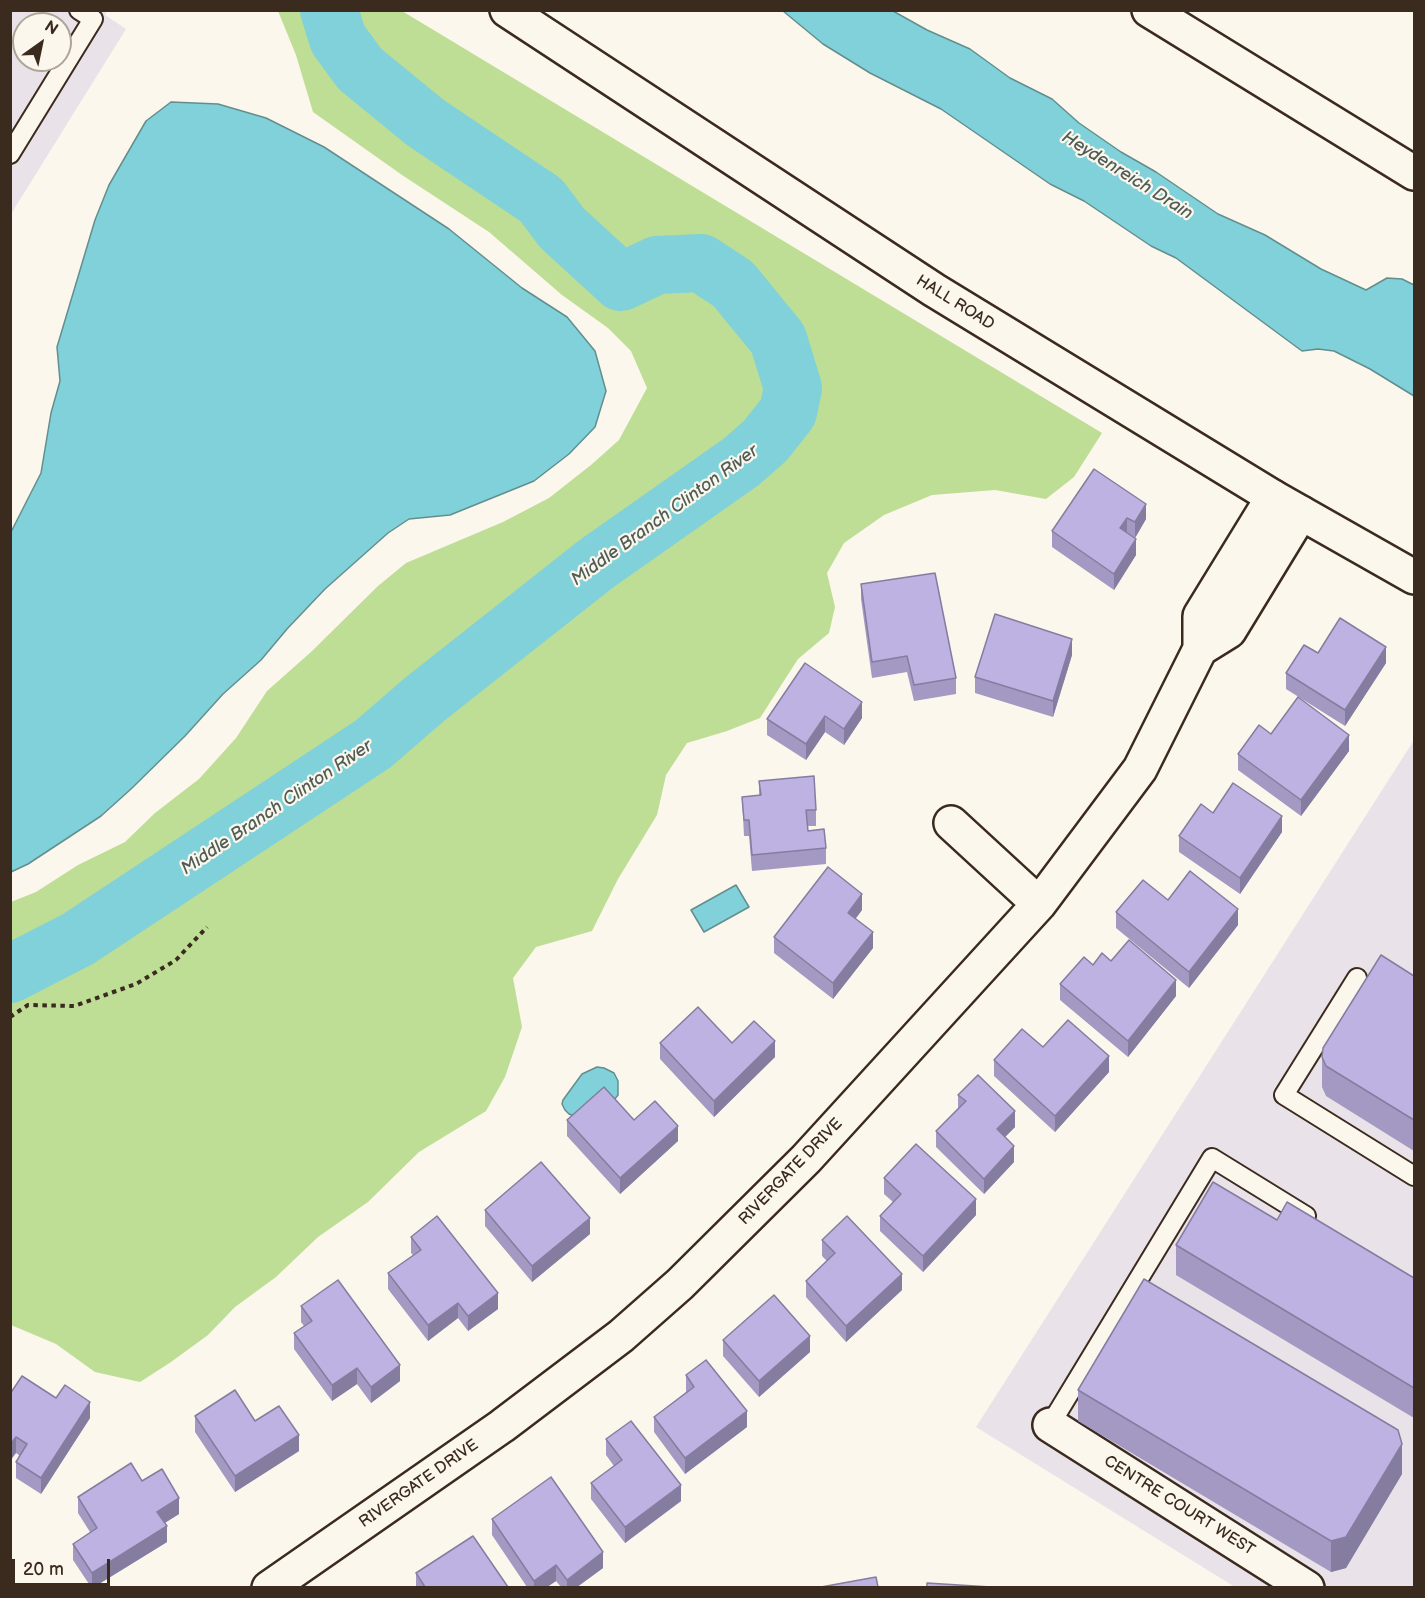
<!DOCTYPE html>
<html>
<head>
<meta charset="utf-8">
<style>
	body { margin:0 }
	#map { position:relative; width:1425px; height:1598px; overflow:hidden; background:#fbf7ec; font-family:"Balsamiq Sans",sans-serif }
	canvas { display:block }
	.frame { position:absolute; inset:0; border:12px solid #3b2a1e; pointer-events:none }
	.north { position:absolute; left:12px; top:12px; width:60px; height:60px; box-sizing:border-box; background:#fbf7ec; border:2px solid #aea59a; border-radius:50%; rotate:33deg; font-size:16px; font-weight:700; line-height:24px; text-align:center; color:#3b2a1e }
	.north::after { content:''; display:block; margin:auto; width:21px; height:27px; background:#3b2a1e; clip-path:polygon(50% 0,100% 100%,50% 72%,0 100%) }
	.scale { position:absolute; left:12px; top:1559px; width:98px; height:27px; box-sizing:border-box; border:3px solid #3b2a1e; border-top:0; padding-left:8px; font-size:18px; line-height:21px; white-space:nowrap; color:#3b2a1e; -webkit-text-stroke:4px #fbf7ec; paint-order:stroke }
</style>
</head>
<body>
<div id="map">
<canvas width="1425" height="1598"></canvas>
<div class="frame"></div>
<div class="north">N</div>
<div class="scale">20 m</div>
</div>
<script>
const ctx = document.querySelector('canvas').getContext('2d');
ctx.lineJoin = 'round';
function fill(path, color) { ctx.fillStyle = color; ctx.fill(path, 'evenodd'); }
const shape = rows => new Path2D(rows.map(r => 'M' + r).join(''));
function strokePath(path, color, width, dash) { ctx.strokeStyle = color; ctx.lineWidth = width; ctx.lineCap = dash ? 'butt' : 'round'; ctx.setLineDash(dash || []); ctx.stroke(path); }
function write(font, color, halo, rows, align = 'center') {
  ctx.font = font + ' "Balsamiq Sans",sans-serif'; ctx.lineWidth = 4.5; ctx.setLineDash([]); ctx.textBaseline = 'middle'; ctx.strokeStyle = halo; ctx.fillStyle = color; for (const [text, x, y, turn = 0] of rows) {
    ctx.save(); ctx.translate(x, y); ctx.rotate((+turn || 0) * Math.PI / 180); ctx.textAlign = isNaN(turn) ? turn : align; if (halo) ctx.strokeText(text, 0, 0); ctx.fillText(text, 0, 0); ctx.restore();
  }
}
const built = shape([
	[11,11,107,11,105,15,126,29,11,214],
	[24,24,60,24,60,60,24,60],
	[1414,740,1414,1587,1235,1587,976,1427]
]);
const green = shape([
	[278,11,402,11,1102,433,1074,477,1046,499,995,490,932,495,884,515,844,543,827,573,835,607,829,633,798,659,760,718,727,731,687,743,666,775,657,815,618,879,592,931,536,947,513,978,522,1027,505,1077,486,1111,419,1152,368,1202,318,1237,276,1277,235,1307,208,1335,171,1362,140,1382,95,1372,56,1344,11,1325,11,902,36,892,78,865,125,842,155,813,199,779,236,738,267,691,311,652,378,586,406,563,503,522,549,498,591,465,619,440,647,388,631,351,608,328,562,295,489,232,402,175,313,112,296,55]
]);
const water = shape([
	[783,11,893,11,927,30,970,49,1010,78,1052,99,1079,123,1121,152,1156,172,1218,214,1265,235,1321,269,1366,290,1387,278,1402,279,1414,285,1414,396,1370,369,1334,351,1318,349,1302,351,1176,258,1151,246,1084,201,1050,184,941,109,870,73,823,44,783,11],
	[171,102,218,104,266,118,324,147,449,229,522,288,567,317,595,351,606,391,595,427,569,454,534,481,450,515,409,519,388,533,325,589,287,629,261,660,223,694,185,736,131,789,101,816,28,864,11,872,11,532,41,473,51,413,60,381,57,347,95,220,109,185,146,121,171,102],
	[736,885,749,907,704,932,691,910,736,885],
	[597,1067,604,1068,614,1073,618,1081,618,1095,614,1100,574,1116,569,1114,565,1110,562,1104,563,1100,582,1074,597,1067]
]);
const river = shape([
	[10,974,78,939,373,744,425,699,596,564,741,462,765,441,788,412,793,388,778,339,733,284,701,263,657,265,621,282,562,228,541,200,426,123,360,69,338,39,329,10]
]);
const path = shape([
	[10,1017,28,1005,74,1006,136,984,176,960,207,927]
]);
const lane = shape([
	[10,154,93,19,79,10],
	[1357,978,1284,1095,1414,1176],
	[1050,1425,1212,1158,1306,1216]
]);
const street = shape([
	[1273,497,1200,616,1200,649,1229,631,1301,513],
	[951,823,1039,904],
	[1050,1425,1307,1588],
	[269,1588,502,1426,621,1336,680,1284,806,1159,1039,904,1140,769,1200,649]
]);
const highway = shape([
	[507,10,934,290,1273,497,1414,577],
	[1149,10,1414,173]
]);
const wall = shape([
	[1094,469,1146,519,1135,538,1136,555,1114,590,1052,547,1052,531],
	[861,584,956,678,956,694,914,701,907,672,872,678,861,599],
	[1318,653,1386,663,1345,726,1286,689,1286,673],
	[1072,655,1053,717,975,693,975,677],
	[805,663,862,718,844,745,825,732,806,760,767,735,767,719],
	[1271,734,1349,751,1301,816,1238,770,1238,754],
	[759,781,816,810,816,826,808,826,808,831,826,848,826,864,752,871,749,836,744,836,742,797,759,795],
	[1282,832,1240,894,1179,852,1179,836],
	[1168,900,1238,925,1189,988,1116,928,1116,912],
	[862,910,855,919,873,948,833,999,774,953,774,937],
	[1111,961,1176,996,1128,1057,1060,1000,1060,984,1093,965],
	[1414,976,1414,1151,1326,1096,1322,1087,1322,1057],
	[660,1043,732,1043,775,1057,714,1117,660,1059],
	[1043,1047,1109,1072,1055,1132,994,1076,994,1060],
	[958,1095,1015,1127,1005,1137,1014,1162,984,1194,936,1147,936,1131,958,1108],
	[567,1120,634,1120,678,1141,620,1194,567,1136],
	[884,1178,976,1215,923,1272,880,1231,880,1216,893,1202,884,1194],
	[485,1210,590,1234,532,1282,485,1226],
	[1277,1220,1414,1278,1414,1418,1176,1275,1176,1245],
	[411,1237,498,1309,468,1331,458,1318,428,1341,388,1289,388,1273,413,1255,411,1253],
	[822,1240,902,1290,846,1342,806,1297,806,1281,827,1261,822,1256],
	[301,1306,400,1381,371,1403,357,1384,332,1401,294,1349,294,1333,304,1326,301,1322],
	[723,1340,810,1352,759,1397,723,1356],
	[686,1375,747,1427,685,1474,654,1432,654,1417,686,1392],
	[1078,1390,1402,1474,1346,1568,1331,1572,1078,1421],
	[10,1394,56,1398,90,1418,41,1494,16,1478,16,1462,20,1456,16,1453],
	[195,1416,255,1421,299,1451,235,1492,195,1432],
	[606,1439,681,1501,625,1543,591,1499,591,1483,614,1466,606,1455],
	[142,1481,179,1514,164,1523,167,1542,94,1587,91,1587,73,1560,73,1544,90,1532,78,1513,78,1497],
	[492,1519,603,1568,577,1587,561,1587,556,1581,547,1587,527,1587,492,1535],
	[416,1573,508,1587,416,1587]
]);
const shadedWall = shape([
	[1146,504,1146,519,1135,538,1135,522],
	[1127,518,1127,533,1120,528],
	[1136,539,1136,555,1114,590,1114,574],
	[1072,639,1072,655,1053,717,1053,701],
	[1386,647,1386,663,1345,726,1345,710],
	[862,702,862,718,844,745,844,729],
	[825,716,825,732,806,760,806,744],
	[1349,735,1349,751,1301,816,1301,800],
	[1282,816,1282,832,1240,894,1240,878],
	[862,894,862,910,848,929,848,913],
	[1238,909,1238,925,1189,988,1189,972],
	[873,932,873,948,833,999,833,983],
	[1176,980,1176,996,1128,1057,1128,1041],
	[775,1041,775,1057,714,1117,714,1101],
	[1109,1056,1109,1072,1055,1132,1055,1116],
	[1015,1111,1015,1127,997,1145,997,1129],
	[678,1126,678,1141,620,1194,620,1178],
	[1014,1146,1014,1162,984,1194,984,1179],
	[976,1199,976,1215,923,1272,923,1256],
	[590,1218,590,1234,532,1282,532,1266],
	[902,1274,902,1290,846,1342,846,1326],
	[498,1293,498,1309,468,1331,468,1316],
	[458,1303,458,1318,428,1341,428,1325],
	[810,1336,810,1352,759,1397,759,1381],
	[400,1365,400,1381,371,1403,371,1387],
	[357,1368,357,1384,332,1401,332,1385],
	[90,1402,90,1418,41,1494,41,1478],
	[747,1411,747,1427,685,1474,685,1458],
	[299,1435,299,1451,235,1492,235,1476],
	[16,1437,16,1453,10,1461,10,1445],
	[1402,1444,1402,1474,1346,1568,1331,1572,1331,1541],
	[681,1485,681,1501,625,1543,625,1527],
	[179,1498,179,1514,157,1528,157,1512],
	[167,1526,167,1542,94,1587,92,1587,92,1573],
	[603,1552,603,1568,577,1587,567,1587,567,1580],
	[556,1565,556,1581,547,1587,534,1587,534,1581]
]);
const building = shape([
	[1094,469,1146,504,1135,522,1127,518,1120,528,1136,539,1114,574,1052,531,1094,469],
	[935,573,956,678,914,685,907,656,872,662,861,584,935,573],
	[995,614,1072,639,1053,701,975,677,995,614],
	[1340,618,1386,647,1345,710,1286,673,1304,645,1318,653,1340,618],
	[805,663,862,702,844,729,825,716,806,744,767,719,805,663],
	[1298,697,1349,735,1301,800,1238,754,1259,725,1271,734,1298,697],
	[814,776,816,810,806,810,808,831,824,829,826,848,752,855,749,820,744,820,742,797,761,795,759,781,814,776],
	[1233,783,1282,816,1240,878,1179,836,1201,804,1213,813,1233,783],
	[828,867,862,894,848,913,873,932,833,983,774,937,828,867],
	[1190,871,1238,909,1189,972,1116,912,1143,880,1168,900,1190,871],
	[1129,940,1176,980,1128,1041,1060,984,1084,957,1093,965,1102,953,1111,961,1129,940],
	[1381,955,1414,976,1414,1120,1326,1066,1322,1057,1323,1048,1381,955],
	[698,1007,732,1043,754,1021,775,1041,714,1101,660,1043,698,1007],
	[1068,1020,1109,1056,1055,1116,994,1060,1022,1029,1043,1047,1068,1020],
	[978,1075,1015,1111,997,1129,1014,1146,984,1179,936,1131,966,1101,958,1095,978,1075],
	[604,1087,634,1120,655,1101,678,1126,620,1178,567,1120,604,1087],
	[916,1144,976,1199,923,1256,880,1216,901,1194,884,1178,916,1144],
	[541,1162,590,1218,532,1266,485,1210,541,1162],
	[1213,1182,1277,1220,1287,1202,1414,1278,1414,1388,1176,1245,1213,1182],
	[437,1216,498,1293,468,1316,458,1303,428,1325,388,1273,421,1250,411,1237,437,1216],
	[847,1216,902,1274,846,1326,806,1281,835,1253,822,1240,847,1216],
	[1144,1279,1398,1430,1402,1444,1346,1537,1331,1541,1078,1390,1144,1279],
	[338,1280,400,1365,371,1387,357,1368,332,1385,294,1333,312,1321,301,1306,338,1280],
	[774,1295,810,1336,759,1381,723,1340,774,1295],
	[706,1360,747,1411,685,1458,654,1417,694,1387,686,1375,706,1360],
	[22,1376,56,1398,65,1385,90,1402,41,1478,16,1462,27,1444,16,1437,10,1445,10,1394,22,1376],
	[235,1390,255,1421,279,1406,299,1435,235,1476,195,1416,235,1390],
	[631,1421,681,1485,625,1527,591,1483,622,1460,606,1439,631,1421],
	[131,1463,142,1481,162,1469,179,1498,157,1512,167,1526,92,1573,73,1544,97,1528,78,1497,131,1463],
	[551,1477,603,1552,567,1580,556,1565,534,1581,492,1519,551,1477],
	[473,1536,508,1587,425,1587,416,1573,473,1536],
	[876,1577,878,1587,821,1587,876,1577],
	[927,1583,991,1587,927,1587,927,1583]
]);
const streetNames = [
	["HALL ROAD",955,303,32],
	["RIVERGATE DRIVE",791,1172,-46],
	["RIVERGATE DRIVE",419,1484,-35],
	["CENTRE COURT WEST",1179,1506,32]
];
const waterNames = [
	["Heydenreich Drain",1127,176,32],
	["Middle Branch Clinton River",665,516,-36],
	["Middle Branch Clinton River",277,808,-34]
];
fill(built, '#e9e2e9');
fill(green, '#bedd95');
fill(water, '#80d1d9');
strokePath(water, '#648e8e', 1.5);
strokePath(river, '#80d1d9', 58);
strokePath(lane, '#3b2a1e', 22);
strokePath(street, '#3b2a1e', 38);
strokePath(highway, '#3b2a1e', 38);
strokePath(path, '#3b2a1e', 4, [4.5, 4.5]);
strokePath(lane, '#fbf7ec', 18);
strokePath(street, '#fbf7ec', 33);
strokePath(highway, '#fbf7ec', 33);
fill(wall, '#a399c3');
fill(shadedWall, '#857d9f');
fill(building, '#beb2e3');
strokePath(building, '#857d9f', 1.5);
write('16px', '#3b2a1e', '#fbf7ec', streetNames);
write('italic 18px', '#505c56', '#fbf7ec', waterNames);
</script>
</body>
</html>
